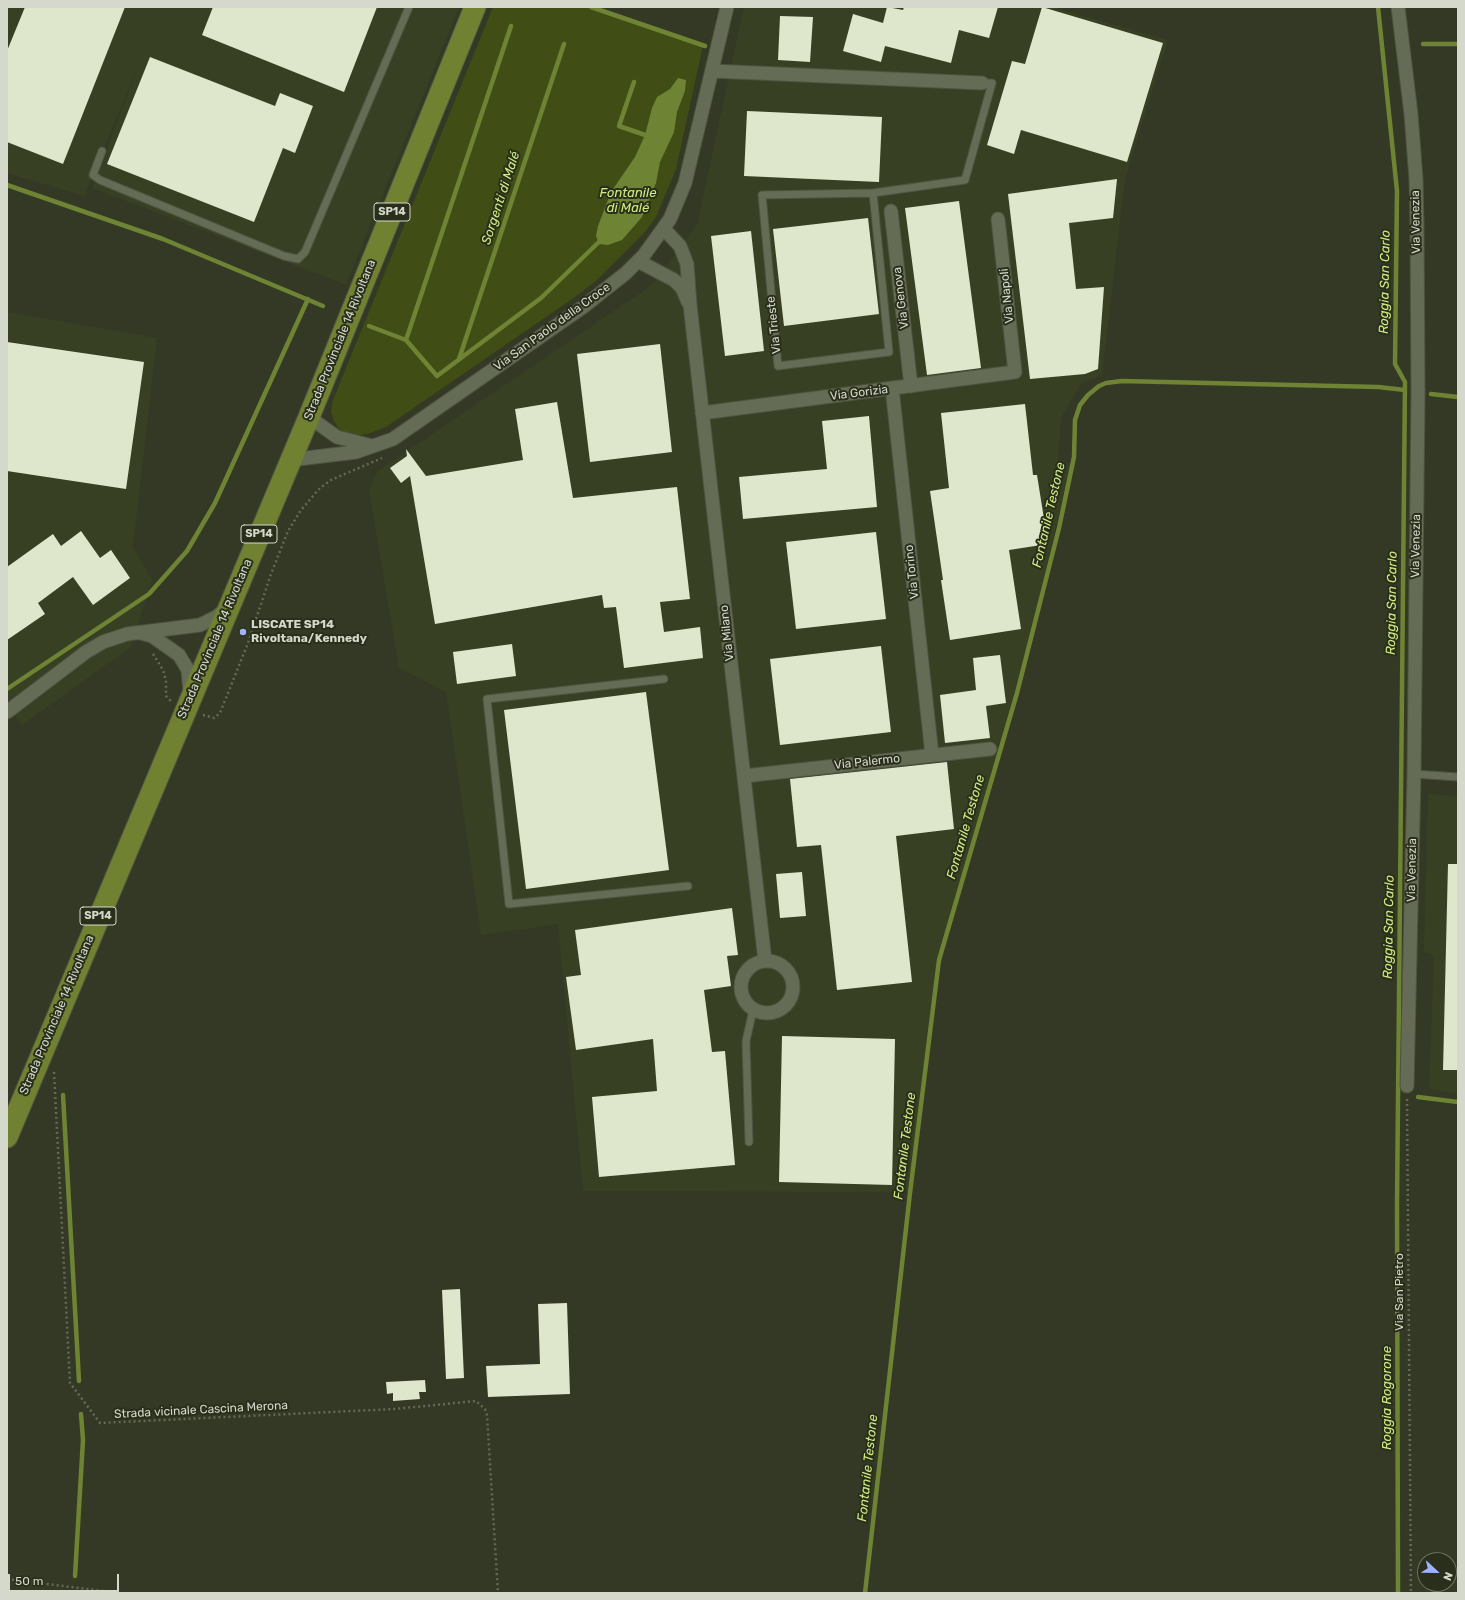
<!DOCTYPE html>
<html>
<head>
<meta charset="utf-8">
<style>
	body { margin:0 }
	#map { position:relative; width:1465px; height:1600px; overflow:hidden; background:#333924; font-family:Rubik,sans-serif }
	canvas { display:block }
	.frame { position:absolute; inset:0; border:8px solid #d4d9cc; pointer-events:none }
	.north { position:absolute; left:1417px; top:1552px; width:40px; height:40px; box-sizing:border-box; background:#292f1a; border:1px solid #6d7361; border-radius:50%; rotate:112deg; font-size:11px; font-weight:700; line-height:16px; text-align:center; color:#d4d9cc }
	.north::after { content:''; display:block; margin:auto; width:14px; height:18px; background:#9eb3fd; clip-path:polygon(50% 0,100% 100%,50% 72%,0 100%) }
	.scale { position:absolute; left:8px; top:1574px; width:111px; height:18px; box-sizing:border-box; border:2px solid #d4d9cc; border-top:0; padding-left:5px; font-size:12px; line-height:14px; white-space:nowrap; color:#d4d9cc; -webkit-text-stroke:3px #292f1a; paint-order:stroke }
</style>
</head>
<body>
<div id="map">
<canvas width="1465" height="1600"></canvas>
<div class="frame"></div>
<div class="north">N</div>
<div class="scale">50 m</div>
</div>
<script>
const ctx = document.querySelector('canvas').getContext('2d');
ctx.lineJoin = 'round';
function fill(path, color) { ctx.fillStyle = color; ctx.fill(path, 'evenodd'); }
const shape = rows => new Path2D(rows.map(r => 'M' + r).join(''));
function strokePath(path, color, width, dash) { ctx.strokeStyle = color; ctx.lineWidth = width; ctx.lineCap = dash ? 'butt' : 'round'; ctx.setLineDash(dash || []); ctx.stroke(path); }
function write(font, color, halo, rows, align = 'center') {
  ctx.font = font + ' Rubik,sans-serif'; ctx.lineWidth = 4; ctx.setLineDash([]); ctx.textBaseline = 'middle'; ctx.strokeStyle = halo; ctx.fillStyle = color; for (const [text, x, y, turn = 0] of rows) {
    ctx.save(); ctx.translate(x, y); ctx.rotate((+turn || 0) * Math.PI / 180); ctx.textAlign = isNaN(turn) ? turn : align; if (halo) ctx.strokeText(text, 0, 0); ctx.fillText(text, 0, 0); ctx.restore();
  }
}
const built = shape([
	[7,7,459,7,346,285,92,188,142,57,84,196,7,173],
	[744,7,1052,7,1168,40,1125,179,1102,376,1081,383,1061,418,1058,462,1071,463,1026,652,937,959,908,1192,583,1191,558,924,481,935,446,692,399,668,369,490,378,471,652,285,697,225],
	[7,312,157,338,133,547,152,580,131,647,22,725,7,703],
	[1428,794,1458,796,1458,1094,1429,1089,1434,956,1424,952]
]);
const green = shape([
	[493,7,591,7,703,45,676,169,656,217,645,232,597,280,575,297,386,427,368,434,351,436,339,429,334,421,331,412,333,400]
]);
const water = shape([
	[678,78,686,80,685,91,677,112,674,132,660,162,656,183,642,217,622,240,608,245,599,244,596,236,598,226,611,192,635,157,645,135,652,108,657,97,670,89]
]);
const stream = shape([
	[591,7,705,46],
	[1378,7,1397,191,1395,364,1405,382,1397,1203,1398,1593],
	[1423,44,1458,44],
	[634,82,619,126,651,137],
	[7,185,163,239,323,306],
	[369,326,406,340,437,376,541,298,602,239],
	[406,340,511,26],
	[459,359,564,44],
	[1431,394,1458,397],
	[7,689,149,594,187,551,215,503,308,299],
	[63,1095,79,1381],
	[1418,1097,1458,1102],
	[75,1576,83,1440,81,1414],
	[865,1593,910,1193,939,960,1017,693,1059,528,1074,457,1075,420,1080,405,1088,395,1099,386,1106,383,1122,381,1378,387,1405,390]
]);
const building = shape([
	[25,7,125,7,63,164,7,142,7,51],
	[213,7,377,7,344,92,202,35],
	[887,7,903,10,904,7,998,7,989,38,959,30,951,63,885,46,881,62,843,51,853,14,883,23],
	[1042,7,1163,43,1127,162,1021,130,1014,154,987,145,1012,61,1025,64],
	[780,16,813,17,810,62,778,60],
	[150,57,275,106,280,93,313,106,295,153,283,148,254,222,107,164],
	[747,111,882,117,879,182,744,176],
	[1117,179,1113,218,1069,223,1076,289,1104,287,1098,369,1085,374,1030,379,1008,194],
	[959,201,981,368,927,375,905,208],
	[868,218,879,314,784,326,773,229],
	[751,231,764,351,725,356,711,236],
	[7,342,144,362,126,489,7,471],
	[660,344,672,452,590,462,577,354],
	[557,402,573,498,677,487,690,599,660,602,664,632,700,627,703,658,624,668,616,607,604,608,602,595,435,624,410,476,401,483,390,468,407,456,406,449,426,476,523,460,515,409],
	[1025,404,1033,475,1037,475,1048,544,1009,550,1021,629,950,640,941,580,943,580,930,491,949,488,941,413],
	[869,416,877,507,743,519,739,477,827,469,822,421],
	[81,531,100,558,111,550,130,578,93,605,73,577,38,603,45,614,7,640,7,567,53,534,61,546],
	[876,532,886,619,796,629,786,542],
	[512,644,516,676,457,684,453,652],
	[881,646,891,732,780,745,770,659],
	[1000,655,1006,703,986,706,990,738,945,743,940,695,976,690,973,658],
	[646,692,669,870,526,889,504,710],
	[947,762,954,829,896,836,912,982,837,990,821,845,797,847,790,779],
	[1448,864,1458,864,1458,1070,1443,1070],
	[802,872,806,916,780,918,776,874],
	[732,908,738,955,727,956,731,986,704,990,712,1052,725,1051,735,1165,599,1177,592,1097,657,1091,653,1039,576,1050,566,977,581,975,575,930],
	[782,1036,895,1039,892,1185,779,1182],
	[460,1289,464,1378,446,1379,442,1290],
	[567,1303,570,1394,488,1397,486,1366,540,1364,538,1304],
	[425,1380,426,1392,419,1392,420,1399,393,1401,393,1393,387,1394,386,1382]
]);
const path = shape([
	[153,654,163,670,166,681,166,696,171,701],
	[203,715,214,718,220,713,248,643,271,574,288,531,301,510,320,488,331,480,382,458],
	[54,1072,70,1383,100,1423,394,1409,476,1401,485,1409,487,1415,498,1593],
	[1407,1099,1411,1593],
	[7,1579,119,1593]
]);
const service = shape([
	[102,151,93,175,100,180,284,256,298,259,305,252,409,7],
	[873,193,889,352,778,366,762,195,873,193,965,180,992,83,982,83],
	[664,679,487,699,509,904,688,886],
	[1414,774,1458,777],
	[749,1142,746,1041,753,1010]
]);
const minor = shape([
	[1398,7,1411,114,1416,179,1417,225,1418,393,1414,774,1407,1086],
	[712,71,982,83],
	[891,211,911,386],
	[664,229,680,246,687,264,690,305,765,961],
	[638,261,674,280,682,288,688,302],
	[892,388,932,755],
	[702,413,1015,372,998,219],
	[309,417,337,437,372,446],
	[290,460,356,452,393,439,583,307,626,273,644,255,670,219,685,183,727,7],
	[141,633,152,636,179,655,188,670,190,692],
	[7,712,86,652,103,642,127,634,200,625,216,617,226,609],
	[744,776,990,749],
	'741 987a26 26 0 1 1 52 0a26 26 0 1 1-52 0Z'
]);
const primary = shape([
	[7,1137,309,417,475,7]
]);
const markers = [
	[243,632,4,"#9eb3fd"]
];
const shields = [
	[392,212,36],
	[259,534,36],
	[98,916,36]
];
const shieldNames = [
	["SP14",392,212],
	["SP14",259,534],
	["SP14",98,916]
];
const streetNames = [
	["Via Venezia",1416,222,-91],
	["Via Napoli",1007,296,-96],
	["Via Genova",901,298,-97],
	["Via Trieste",774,325,-96],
	["Via San Paolo della Croce",552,327,-36],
	["Strada Provinciale 14 Rivoltana",340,340,-68],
	["Via Gorizia",859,393,-7],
	["Via Venezia",1416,546,-89],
	["Via Torino",912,572,-96],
	["Via Milano",727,633,-96],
	["Strada Provinciale 14 Rivoltana",215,639,-67],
	["Via Palermo",867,762,-6],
	["Via Venezia",1412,870,-89],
	["Strada Provinciale 14 Rivoltana",57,1015,-67],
	["Via San Pietro",1400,1292,-90],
	["Strada vicinale Cascina Merona",201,1410,-3]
];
const poiNames = [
	["LISCATE SP14",251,625],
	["Rivoltana/Kennedy",251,639]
];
const waterNames = [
	["Fontanile",628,193],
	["di Malé",628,208],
	["Sorgenti di Malé",501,198,-72],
	["Roggia San Carlo",1385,282,-89],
	["Fontanile Testone",1049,515,-77],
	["Roggia San Carlo",1392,603,-89],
	["Fontanile Testone",966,827,-74],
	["Roggia San Carlo",1389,927,-89],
	["Fontanile Testone",905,1146,-83],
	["Roggia Rogorone",1387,1398,-90],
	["Fontanile Testone",868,1468,-84]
];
fill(built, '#384024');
fill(green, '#404d15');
fill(water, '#6f8334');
strokePath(stream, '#6f8334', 4.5);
fill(building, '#dee6cc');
strokePath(service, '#4f5442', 9);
strokePath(minor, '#4f5442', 15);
strokePath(primary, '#4f5442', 23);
strokePath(path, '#646a57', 2.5, [2, 3]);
strokePath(service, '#656c55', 7);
strokePath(minor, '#656c55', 13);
strokePath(primary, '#708231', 21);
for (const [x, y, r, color] of markers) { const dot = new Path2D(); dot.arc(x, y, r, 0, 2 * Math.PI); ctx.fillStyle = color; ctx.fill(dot); strokePath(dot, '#292f1a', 1.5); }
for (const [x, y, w] of shields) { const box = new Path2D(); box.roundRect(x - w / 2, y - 9, w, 18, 3); ctx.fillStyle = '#292f1a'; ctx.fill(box); strokePath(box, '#d4d9cc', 1); }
write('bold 11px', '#d4d9cc', null, shieldNames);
write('12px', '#d4d9cc', '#292f1a', streetNames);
write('bold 12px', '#d4d9cc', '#292f1a', poiNames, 'left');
write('italic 13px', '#d1ed82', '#292f1a', waterNames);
</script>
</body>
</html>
